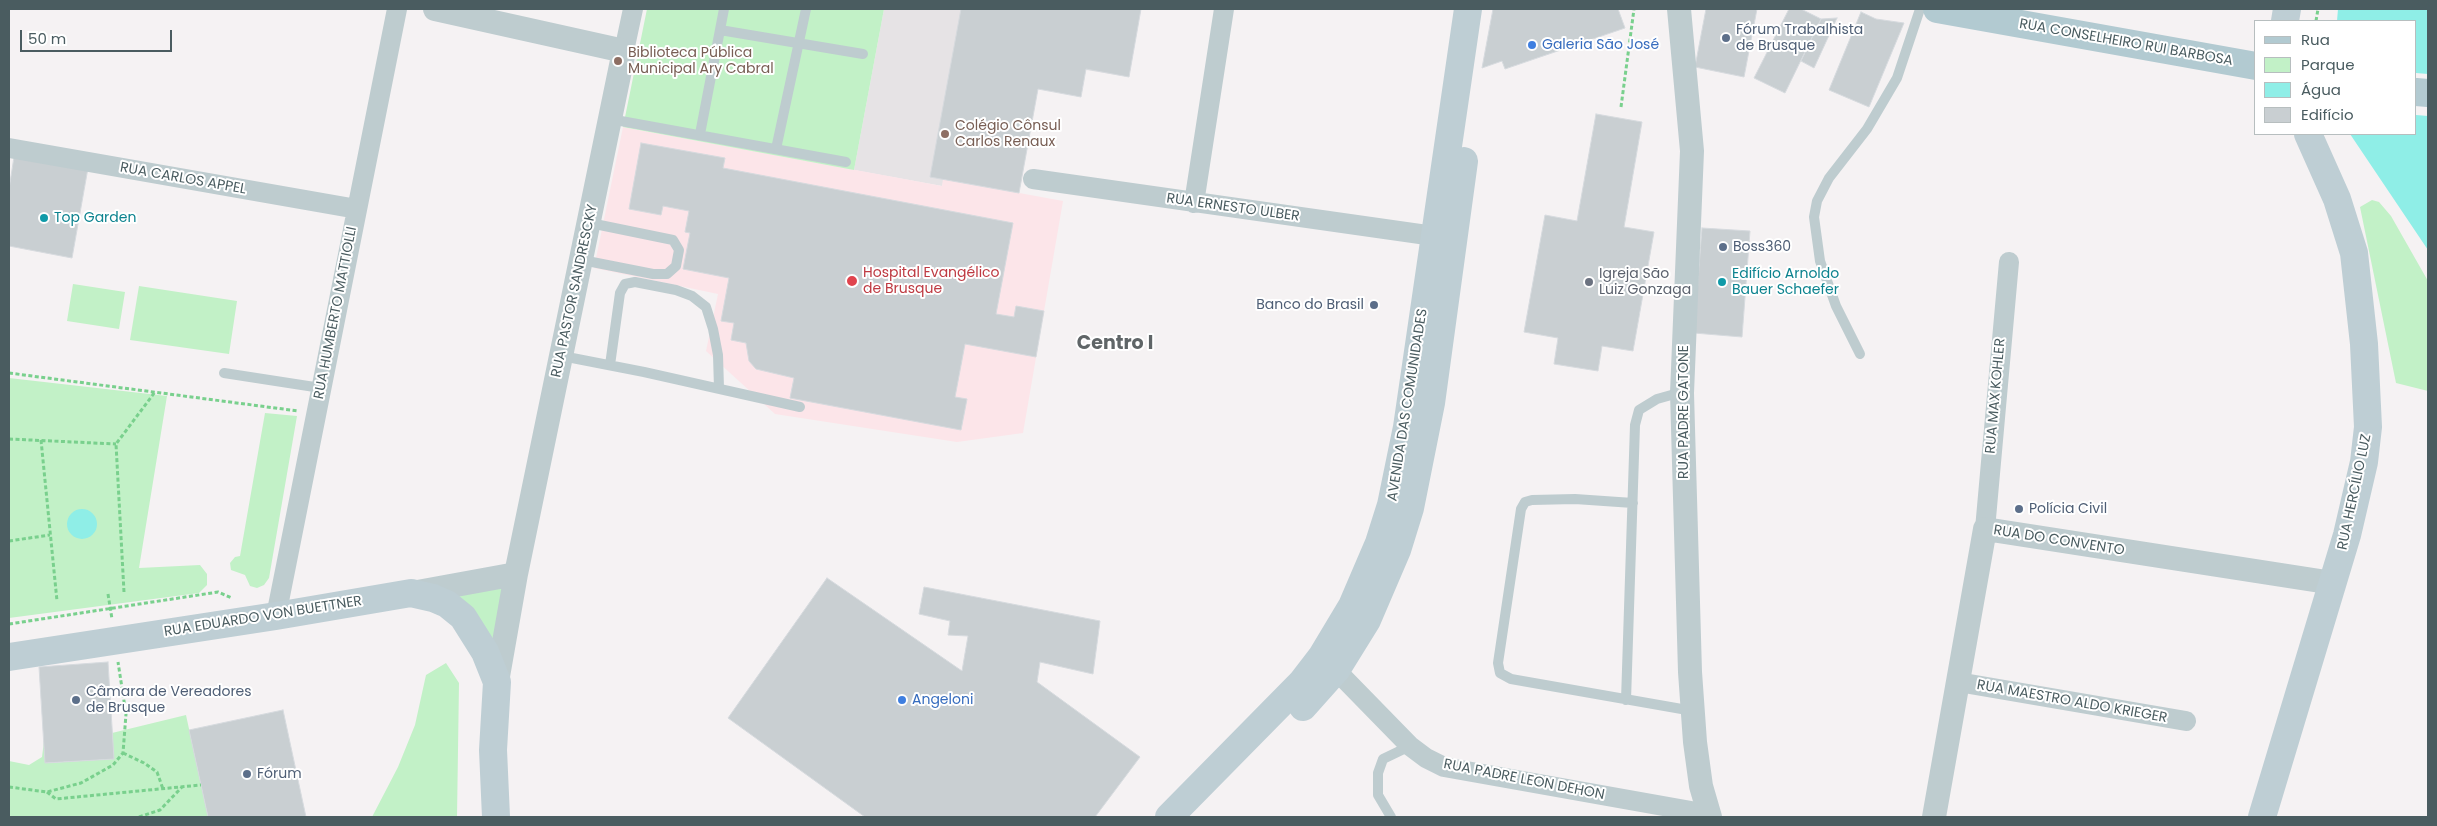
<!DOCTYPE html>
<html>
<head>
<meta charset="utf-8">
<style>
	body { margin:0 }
	#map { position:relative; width:2437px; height:826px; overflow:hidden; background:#f5f2f3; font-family:Poppins,sans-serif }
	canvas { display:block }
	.frame { position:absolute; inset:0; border:10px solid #4a5c60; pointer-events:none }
	.legend { position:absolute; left:2254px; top:20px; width:162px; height:115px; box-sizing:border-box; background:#fff; border:1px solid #b7bebf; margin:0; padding:6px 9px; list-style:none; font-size:15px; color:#4a5c60 }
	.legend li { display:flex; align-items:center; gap:10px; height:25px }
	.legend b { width:25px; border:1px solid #b7bebf }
	.scale { position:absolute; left:20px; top:30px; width:152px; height:22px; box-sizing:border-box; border:2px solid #4a5c60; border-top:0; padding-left:6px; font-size:15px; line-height:18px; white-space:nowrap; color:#4a5c60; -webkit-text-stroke:4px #fff; paint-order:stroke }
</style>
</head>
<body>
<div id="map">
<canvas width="2437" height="826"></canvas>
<div class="frame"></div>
<ul class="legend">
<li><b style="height:6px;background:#b2cad1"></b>Rua</li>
<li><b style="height:14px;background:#c2f1c7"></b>Parque</li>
<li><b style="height:14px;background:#8feee7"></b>Água</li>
<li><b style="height:14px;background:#c9cfd2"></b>Edifício</li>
</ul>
<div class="scale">50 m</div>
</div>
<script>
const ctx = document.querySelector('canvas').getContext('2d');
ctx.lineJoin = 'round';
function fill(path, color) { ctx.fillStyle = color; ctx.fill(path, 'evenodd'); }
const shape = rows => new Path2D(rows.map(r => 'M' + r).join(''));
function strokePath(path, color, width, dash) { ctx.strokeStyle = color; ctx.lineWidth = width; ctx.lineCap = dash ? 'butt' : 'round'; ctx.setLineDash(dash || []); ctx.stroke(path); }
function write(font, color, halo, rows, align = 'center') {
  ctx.font = font + ' Poppins,sans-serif'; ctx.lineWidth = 4; ctx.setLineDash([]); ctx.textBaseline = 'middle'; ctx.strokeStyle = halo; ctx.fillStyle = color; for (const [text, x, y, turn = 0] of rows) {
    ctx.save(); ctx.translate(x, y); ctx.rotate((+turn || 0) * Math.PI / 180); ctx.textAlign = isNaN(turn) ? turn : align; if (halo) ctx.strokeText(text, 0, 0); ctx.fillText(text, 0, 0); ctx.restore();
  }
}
const education = shape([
	[884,9,1141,9,1129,77,1086,70,1038,89,1019,193,944,179,942,186,854,170]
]);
const medical = shape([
	[623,127,942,186,943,179,1063,201,1023,433,957,442,775,414,706,351,718,294,594,268]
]);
const green = shape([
	[647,9,884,9,854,170,623,127],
	[2372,200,2379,202,2391,216,2428,281,2428,391,2396,383,2360,207],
	[73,284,125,292,119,329,67,321],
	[139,286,237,301,229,354,130,340],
	[9,378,167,396,139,568,200,565,207,574,207,585,199,593,9,618],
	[265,413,297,416,269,578,264,585,257,588,250,586,245,575,231,570,230,563,235,557,240,556],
	[506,585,495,647,454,596],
	[446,663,459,683,457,817,372,817,398,767,415,725,426,675],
	[186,715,208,817,12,817,9,815,9,761,29,765,42,757,44,741,46,763,113,759,112,733]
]);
const water = shape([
	[2338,9,2428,9,2428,250,2350,134,2416,134,2416,21,2337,21],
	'67 524a15 15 0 1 1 30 0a15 15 0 1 1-30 0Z'
]);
const pier = shape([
	[2416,73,2428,74,2428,116,2416,115]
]);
const building = shape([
	[961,9,1141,9,1129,77,1086,69,1081,97,1038,89,1019,193,930,177,961,9],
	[1493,9,1618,9,1625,28,1505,69,1502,61,1482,68,1493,9],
	[1706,9,1757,9,1744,77,1695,67,1706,9],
	[1789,9,1801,9,1821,19,1785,93,1754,78,1789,9],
	[1861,12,1876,19,1904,23,1869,107,1829,90,1861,12],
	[1837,18,1814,68,1801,61,1821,19,1837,18],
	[1596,114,1642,122,1624,227,1654,232,1633,351,1602,346,1598,371,1554,364,1558,338,1524,332,1545,215,1577,221,1596,114],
	[641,143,725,158,723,168,1013,223,996,314,1014,317,1016,306,1044,311,1036,357,965,344,955,397,967,399,961,430,790,398,794,378,756,369,749,361,746,343,731,340,734,323,721,321,729,278,683,269,690,233,685,232,689,211,663,206,661,215,629,209,641,143],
	[14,157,88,168,72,258,9,246,9,189,14,157],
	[1702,228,1750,231,1742,337,1694,333,1702,228],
	[827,578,962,671,968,636,948,635,950,621,919,614,924,587,1100,621,1093,674,1040,662,1037,682,1140,757,1095,817,865,817,728,718,827,578],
	[108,662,114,759,45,763,39,667,108,662],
	[283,710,306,817,208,817,189,730,283,710]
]);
const path = shape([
	[2316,21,2318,9],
	[1621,107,1634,9],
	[9,373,298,411],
	[9,439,116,444],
	[41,440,57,601],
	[9,541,50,535],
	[124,592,116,444,155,392],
	[108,594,112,619],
	[9,624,218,592,232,598],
	[123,753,144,763,157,772,163,789],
	[9,787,47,792,81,783,113,765,123,753,126,714,118,662],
	[47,792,56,799,201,785],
	[139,817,160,810,182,787]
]);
const service = shape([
	[720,30,863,54],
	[610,119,846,162],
	[700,134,724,9],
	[776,149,806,9],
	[582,260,653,274,667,274,676,266,679,250,673,240,590,223],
	[1860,354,1836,306,1820,261,1814,217,1817,201,1829,178,1867,129,1897,78,1920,9],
	[562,356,644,372,800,407],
	[610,365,620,293,625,284,635,282,676,290,692,296,706,307,713,329,718,355,719,388],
	[224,373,321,388],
	[1633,503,1575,499,1532,500,1525,502,1521,509,1498,663,1500,673,1511,679,1693,711],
	[1626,700,1635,425,1639,410,1657,399,1682,392],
	[1391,817,1378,795,1378,773,1383,759,1410,746]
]);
const minor = shape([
	[624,51,633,9],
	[9,148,357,209],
	[1033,179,1448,238],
	[1194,203,1224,9],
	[1985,529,2009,262],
	[276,616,397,9],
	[1326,660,1410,746,1426,758,1444,767,1708,814],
	[1958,682,2186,721]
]);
const tertiary = shape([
	[435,9,624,51,516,574,497,682],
	[1679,9,1692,151,1682,393,1690,672,1695,742,1701,786,1710,817],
	[412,593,516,574],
	[1934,817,1985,529,2333,583]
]);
const secondary = shape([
	[2285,21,2287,9],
	[9,657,276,616,411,593,433,598,447,604,463,617,485,652,497,682,493,750,496,817],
	[1303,707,1336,670,1367,620,1397,550,1410,508,1431,403,1464,161],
	[1169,817,1302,682,1322,656,1352,606,1379,543,1391,505,1407,427,1468,9],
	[2262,817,2347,535,2364,462,2368,427,2364,344,2354,253,2337,199,2308,134]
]);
const primary = shape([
	[1937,9,2256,66],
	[2416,92,2428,93]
]);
const markers = [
	[1726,38,5,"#5c6f8a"],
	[1532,45,5,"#3f7fe0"],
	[618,61,5,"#8d6e63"],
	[945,134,5,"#8d6e63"],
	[44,218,5,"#0f9aa8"],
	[1723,247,5,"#5c6f8a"],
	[852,281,6,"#e0444e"],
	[1589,282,5,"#6b7280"],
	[1722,282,5,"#0f9aa8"],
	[1374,305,5,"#5c6f8a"],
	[2019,509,5,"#5c6f8a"],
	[76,700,5,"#5c6f8a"],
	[902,700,5,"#3f7fe0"],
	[247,774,5,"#5c6f8a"]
];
const serviceNames = [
	["Fórum Trabalhista",1736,30],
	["de Brusque",1736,46],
	["Boss360",1733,247],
	["Banco do Brasil",1364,305,"right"],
	["Polícia Civil",2029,509],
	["Câmara de Vereadores",86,692],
	["de Brusque",86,708],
	["Fórum",257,774]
];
const streetNames = [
	["RUA CONSELHEIRO RUI BARBOSA",2126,43,10],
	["RUA CARLOS APPEL",183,179,10],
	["RUA ERNESTO ULBER",1233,208,8],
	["RUA PASTOR SANDRESCKY",575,291,-78],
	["RUA HUMBERTO MATTIOLLI",336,313,-79],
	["RUA MAX KOHLER",1996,396,-85],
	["AVENIDA DAS COMUNIDADES",1408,405,-81],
	["RUA PADRE GATONE",1684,412,-90],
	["RUA HERCÍLIO LUZ",2355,492,-78],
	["RUA DO CONVENTO",2059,541,9],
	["RUA EDUARDO VON BUETTNER",263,617,-9],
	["RUA MAESTRO ALDO KRIEGER",2072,702,10],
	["RUA PADRE LEON DEHON",1524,780,11]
];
const shopNames = [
	["Galeria São José",1542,45],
	["Angeloni",912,700]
];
const educationNames = [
	["Biblioteca Pública",628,53],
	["Municipal Ary Cabral",628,69],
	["Colégio Cônsul",955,126],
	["Carlos Renaux",955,142]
];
const cultureNames = [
	["Top Garden",54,218],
	["Edifício Arnoldo",1732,274],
	["Bauer Schaefer",1732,290]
];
const healthNames = [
	["Hospital Evangélico",863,273],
	["de Brusque",863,289]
];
const worshipNames = [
	["Igreja São",1599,274],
	["Luiz Gonzaga",1599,290]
];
const districtNames = [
	["Centro I",1115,344]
];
fill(education, '#e6e3e5');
fill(medical, '#fce5e9');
fill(green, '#c2f1c7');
fill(water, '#8feee7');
fill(pier, '#f5f2f3');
fill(building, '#c9cfd2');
strokePath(building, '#d6dade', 1);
strokePath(path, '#79d08d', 3, [4, 2.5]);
strokePath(service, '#becccf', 10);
strokePath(minor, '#becccf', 20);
strokePath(tertiary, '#becccf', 24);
strokePath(secondary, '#beced4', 28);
strokePath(primary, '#b2cad1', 28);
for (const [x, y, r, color] of markers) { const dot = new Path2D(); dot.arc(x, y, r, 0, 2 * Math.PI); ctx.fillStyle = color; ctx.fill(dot); strokePath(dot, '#fff', 2); }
write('14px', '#4e5e75', '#fff', serviceNames, 'left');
write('14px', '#4a5c60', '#fff', streetNames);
write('14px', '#366cbe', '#fff', shopNames, 'left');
write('14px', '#785e54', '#fff', educationNames, 'left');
write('14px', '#0d838f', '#fff', cultureNames, 'left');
write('14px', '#be3a42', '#fff', healthNames, 'left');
write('14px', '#5b616d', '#fff', worshipNames, 'left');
write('bold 19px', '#5f6567', '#fff', districtNames);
</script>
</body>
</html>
